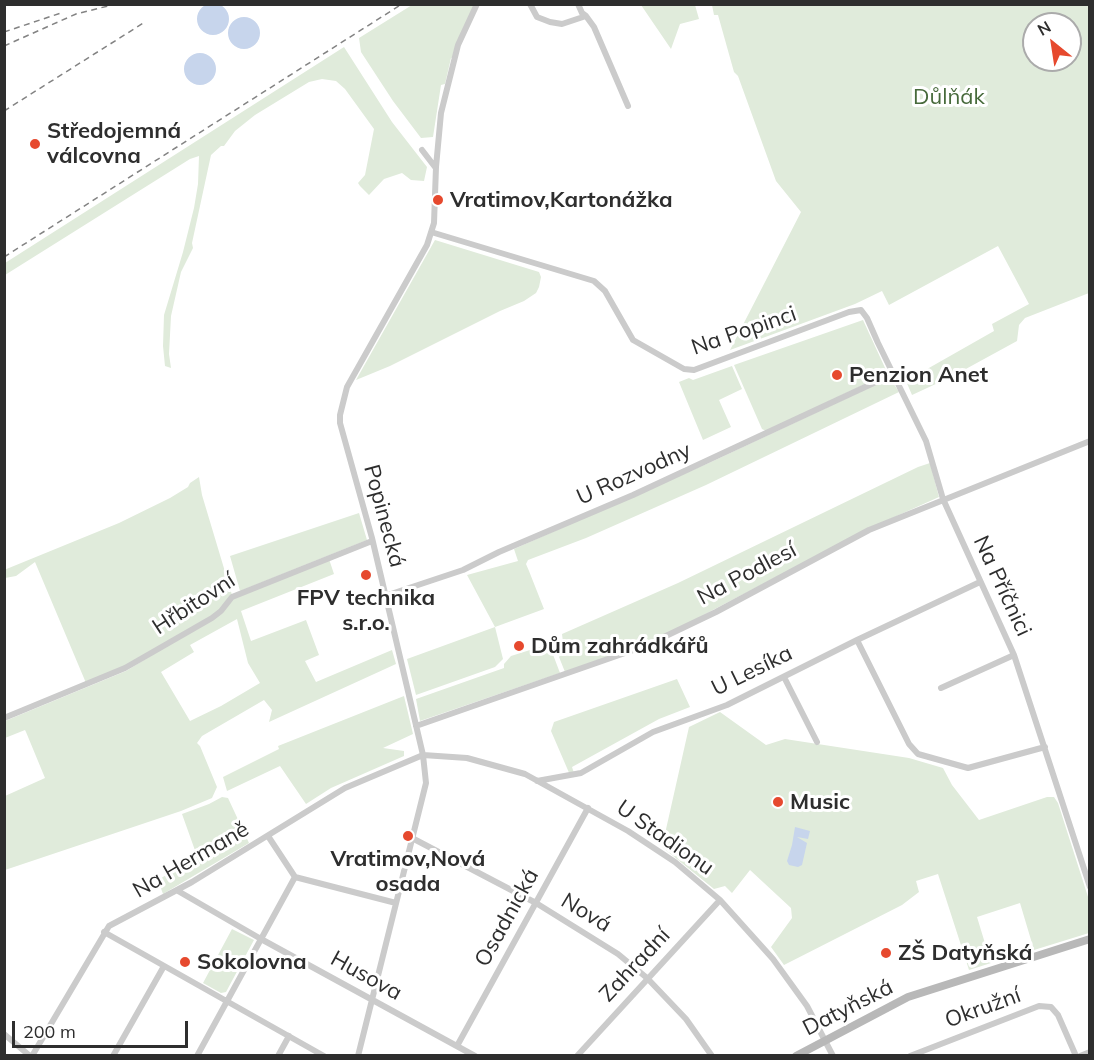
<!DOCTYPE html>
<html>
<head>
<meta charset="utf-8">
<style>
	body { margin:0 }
	#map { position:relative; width:1094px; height:1060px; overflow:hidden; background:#fff; font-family:Mulish,sans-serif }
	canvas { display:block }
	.frame { position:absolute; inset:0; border:6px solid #2e2e2e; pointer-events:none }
	.north { position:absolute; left:1022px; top:12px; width:60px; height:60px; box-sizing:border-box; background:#fff; border:2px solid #ababab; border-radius:50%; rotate:330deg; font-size:16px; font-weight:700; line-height:24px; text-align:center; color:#2e2e2e }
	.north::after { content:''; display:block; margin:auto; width:21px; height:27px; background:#e6492e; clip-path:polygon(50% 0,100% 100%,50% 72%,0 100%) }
	.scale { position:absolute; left:12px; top:1021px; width:176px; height:27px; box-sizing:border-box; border:3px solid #2e2e2e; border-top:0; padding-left:8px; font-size:18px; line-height:21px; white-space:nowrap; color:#2e2e2e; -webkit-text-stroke:4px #fff; paint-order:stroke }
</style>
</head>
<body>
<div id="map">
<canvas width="1094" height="1060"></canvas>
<div class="frame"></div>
<div class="north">N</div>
<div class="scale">200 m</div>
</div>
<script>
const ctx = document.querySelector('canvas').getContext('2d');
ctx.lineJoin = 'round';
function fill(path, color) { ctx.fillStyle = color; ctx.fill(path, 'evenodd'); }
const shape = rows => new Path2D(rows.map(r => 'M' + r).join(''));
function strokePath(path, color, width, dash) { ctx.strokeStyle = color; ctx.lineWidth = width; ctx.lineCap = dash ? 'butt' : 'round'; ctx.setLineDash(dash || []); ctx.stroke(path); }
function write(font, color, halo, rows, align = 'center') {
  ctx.font = font + ' Mulish,sans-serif'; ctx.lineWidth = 6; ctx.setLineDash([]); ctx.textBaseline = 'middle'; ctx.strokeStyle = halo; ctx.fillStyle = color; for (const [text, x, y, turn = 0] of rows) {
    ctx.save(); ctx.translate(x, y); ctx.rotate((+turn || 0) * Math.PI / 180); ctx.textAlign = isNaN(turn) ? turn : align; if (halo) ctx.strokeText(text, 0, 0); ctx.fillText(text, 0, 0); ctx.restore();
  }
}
const green = shape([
	[412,5,477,5,455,57,451,58,445,84,441,85,433,137,421,138,393,101,361,52,359,38],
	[641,5,695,5,699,19,680,24,671,49],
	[712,5,1089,5,1089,293,1025,318,1019,325,1017,341,953,376,912,395,906,381,994,331,992,324,1029,304,998,246,889,305,882,291,855,304,730,350,801,212,776,181,738,76,734,72,718,15,714,15],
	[1034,24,1070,24,1070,60,1034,60],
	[344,47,392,122,427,167,424,181,411,180,402,173,384,179,369,195,360,186,358,183,365,175,374,129,345,89,336,81,322,79,309,82,255,115,235,131,224,146,221,146,211,155,192,243,193,248,181,272,171,316,169,354,171,368,165,366,163,346,164,315,183,252,194,208,198,184,199,156,190,159,5,275,5,263],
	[435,240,539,272,541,277,539,287,536,293,524,301,500,311,390,366,356,380],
	[863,320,886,370,884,375,766,431,762,429,734,365],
	[732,366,742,389,719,400,731,427,703,440,679,382,689,378,693,380],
	[890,378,899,392,706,485,586,538,528,560,526,564,529,571,544,609,495,627,503,659,495,667,416,695,407,659,495,627,467,575,518,561,514,549,711,462],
	[930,463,939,497,870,528,688,623,647,642,565,672,559,657,564,650,562,634,678,583,918,467],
	[199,477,202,495,232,595,329,559,334,574,241,611,251,641,306,620,319,655,305,661,316,682,392,650,396,664,269,722,272,710,264,700,202,736,197,743,200,746,217,787,212,798,181,811,5,870,5,796,45,778,26,732,25,730,5,738,5,721,126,671,192,631,124,667,86,683,35,562,16,576,5,578,4,570,119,523,170,498,188,487,190,483],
	[237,619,248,663,260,683,221,706,190,721,161,672,194,652,190,645],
	[359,513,367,540,240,591,230,556],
	[549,644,560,673,420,721,416,699,504,668,504,664,511,656],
	[677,679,690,707,659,719,572,767,574,773,570,775,551,731,554,722],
	[404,696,413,734,383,748,404,751,404,756,331,788,306,804,280,766,227,791,223,777,279,749,278,746],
	[720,712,766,745,785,739,909,758,943,768,952,785,979,820,1047,797,1054,797,1058,803,1089,900,1089,933,1034,950,1020,903,977,917,991,963,969,970,938,874,916,881,919,892,902,905,784,965,771,947,792,918,791,908,750,870,732,893,725,886,714,889,662,847,689,727],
	[222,797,228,798,249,843,163,894,158,880,197,856,182,814,209,804],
	[232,929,254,940,226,992,221,993,203,983]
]);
const water = shape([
	'197 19a16 16 0 1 1 32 0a16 16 0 1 1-32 0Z',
	'228 33a16 16 0 1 1 32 0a16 16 0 1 1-32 0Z',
	'184 69a16 16 0 1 1 32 0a16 16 0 1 1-32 0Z',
	[795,827,810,831,808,839,797,837,807,843,802,865,798,867,789,865,787,861,792,845]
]);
const minor = shape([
	[530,4,537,17,550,22,562,24,586,16],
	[578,4,582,13,586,16,594,27,628,106],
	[422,150,435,167],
	[431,232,594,281,605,291,633,340,684,369,694,370,849,312,861,310,867,318,878,343,926,441,943,499,1014,655,1090,887],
	[385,596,463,570,499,552,633,495,893,374],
	[857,640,909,744,918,754,968,768,1045,747],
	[784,677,817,742],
	[941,688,1014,655],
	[4,718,125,668,212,618,221,611,232,597,372,541],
	[416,726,645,646,716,612,869,530,1090,441],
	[537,781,581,773,653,732,727,705,857,640,980,582],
	[268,836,295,877,396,903],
	[412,838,536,903,618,954,647,978,686,1019,712,1056],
	[178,891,261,939,475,1056],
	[104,932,324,1056],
	[4,1034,30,1056],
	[457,1046,588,808],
	[32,1056,109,926,192,882,345,788,423,755,467,758,525,774,628,831,675,862,720,900,773,959,807,1006,833,1056],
	[113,1056,164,966],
	[197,1056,295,877],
	[278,1056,289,1036],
	[358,1056,426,783,423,755,372,538,340,423,340,415,347,387,427,245,434,223,436,167,441,113,458,45,477,4],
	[577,1056,720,900],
	[910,1056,1039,1006,1051,1007,1058,1015,1076,1056],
	[1080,1056,1090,1052]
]);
const secondary = shape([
	[796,1056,908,997,1090,939]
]);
const rail = shape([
	[4,32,61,13],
	[4,46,76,14,116,4],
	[4,111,145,22],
	[4,257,402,4]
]);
const markers = [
	[35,144,6,"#e6492e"],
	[438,200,6,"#e6492e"],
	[837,375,6,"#e6492e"],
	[366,575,6,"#e6492e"],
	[519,646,6,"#e6492e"],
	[778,802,6,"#e6492e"],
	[408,836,6,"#e6492e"],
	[886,953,6,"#e6492e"],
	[185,962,6,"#e6492e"]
];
const parkNames = [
	["Důlňák",949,97]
];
const poiNames = [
	["Středojemná",47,131],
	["válcovna",47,156],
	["Vratimov,Kartonážka",450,200],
	["Penzion Anet",849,375],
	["FPV technika",366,598,"center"],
	["s.r.o.",366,623,"center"],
	["Dům zahrádkářů",531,646],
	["Music",790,802],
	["Vratimov,Nová",408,859,"center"],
	["osada",408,884,"center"],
	["ZŠ Datyňská",898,953],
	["Sokolovna",197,962]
];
const streetNames = [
	["Na Popinci",744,331,-19],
	["U Rozvodny",634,474,-24],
	["Popinecká",384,516,75],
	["Na Podlesí",747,574,-28],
	["Na Příčnici",1002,586,65],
	["Hřbitovní",194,604,-33],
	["U Lesíka",752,671,-26],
	["U Stadionu",665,838,35],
	["Na Hermaně",191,860,-30],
	["Nová",586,913,31],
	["Osadnická",507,918,-61],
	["Zahradní",635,965,-47],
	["Husova",366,976,29],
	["Datyňská",848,1008,-27],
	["Okružní",983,1008,-20]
];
fill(green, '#e0ebdb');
fill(water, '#c7d5ec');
strokePath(minor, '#cbcbcb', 6);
strokePath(secondary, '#b8b8b8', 8);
strokePath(rail, '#838383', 1.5, [6, 4.5]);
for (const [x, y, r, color] of markers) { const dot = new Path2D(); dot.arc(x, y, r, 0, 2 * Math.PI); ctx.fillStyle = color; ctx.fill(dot); strokePath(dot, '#fff', 2); }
write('22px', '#476a3b', '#fff', parkNames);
write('bold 22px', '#2e2e2e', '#fff', poiNames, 'left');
write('22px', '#2e2e2e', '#fff', streetNames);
</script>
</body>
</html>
